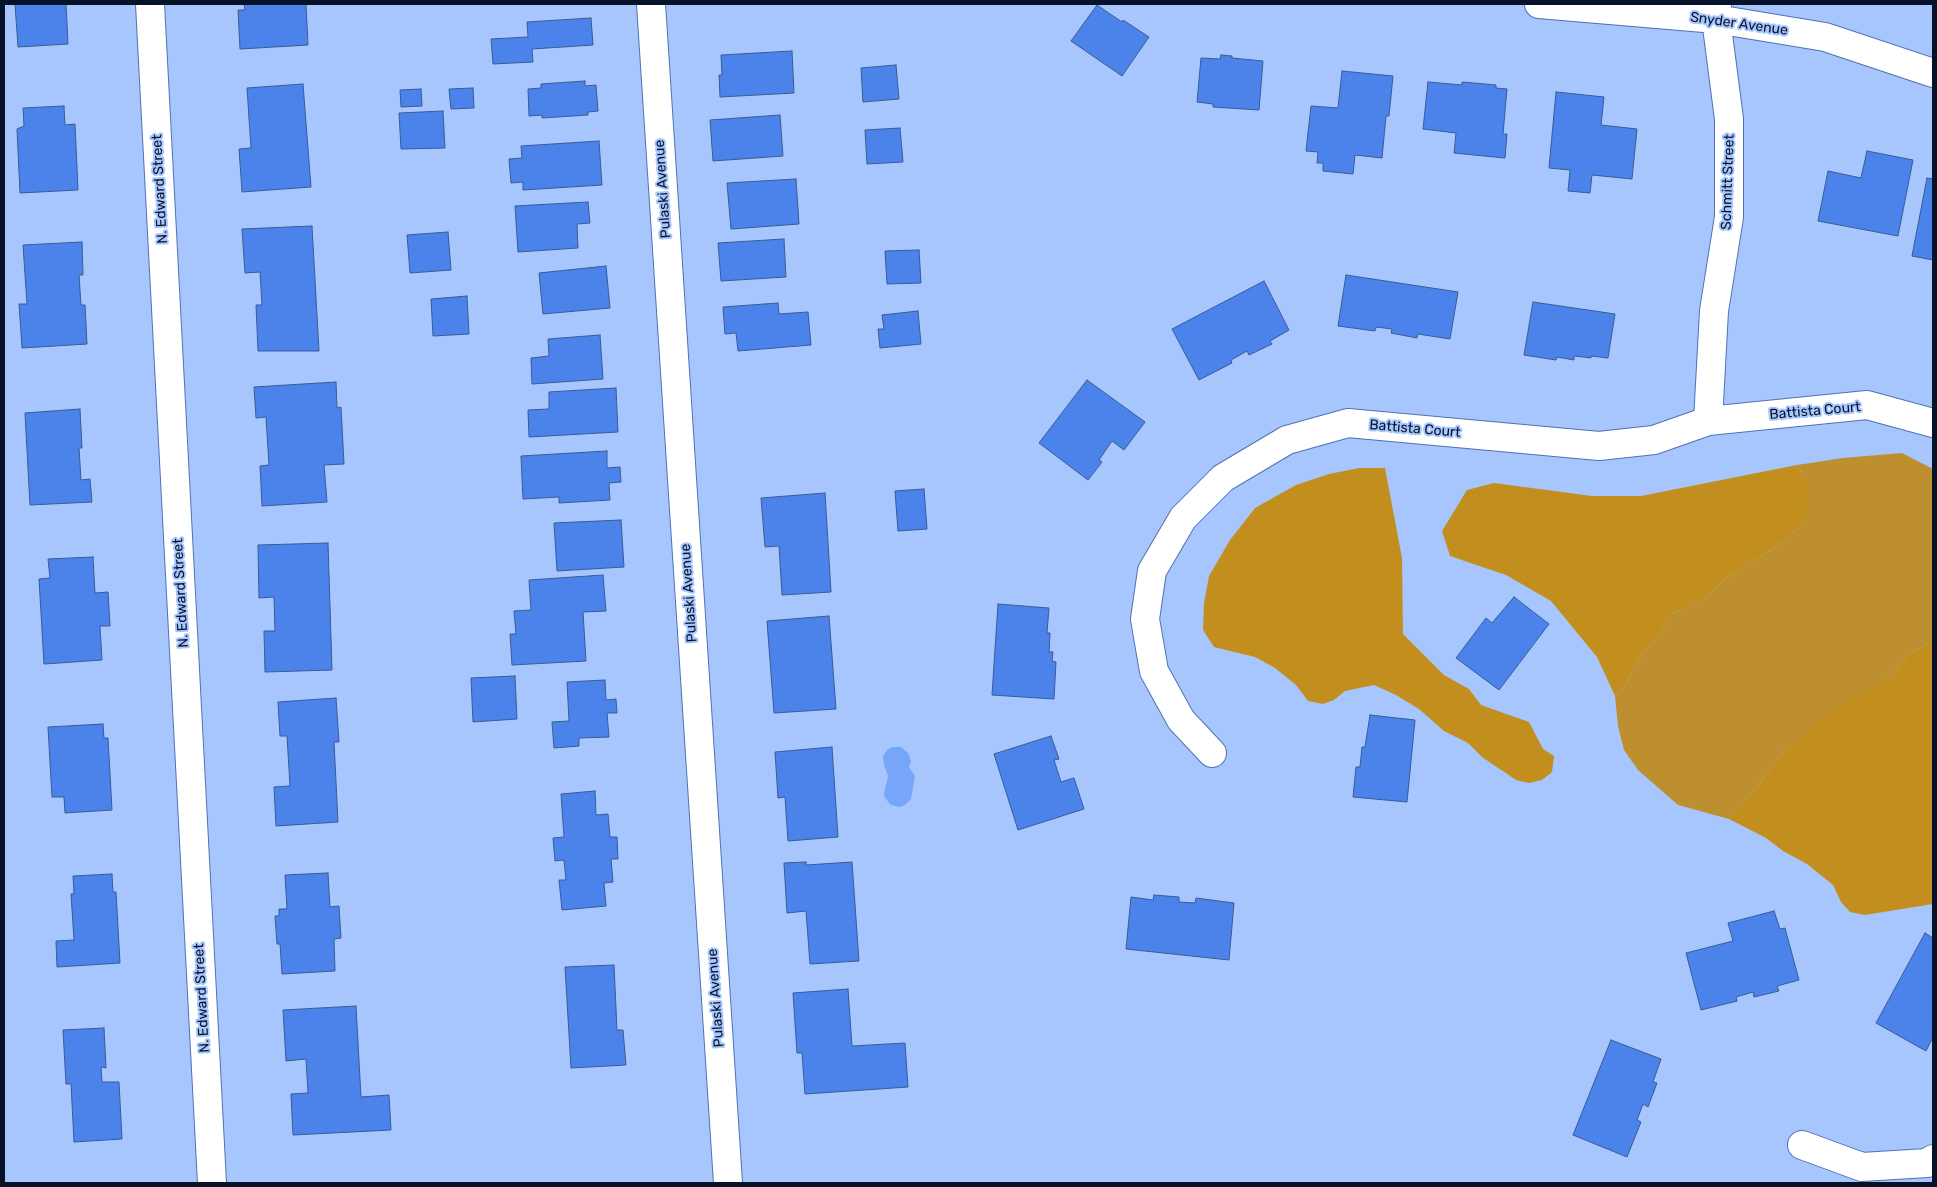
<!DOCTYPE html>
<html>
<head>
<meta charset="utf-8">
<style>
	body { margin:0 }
	#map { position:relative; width:1937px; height:1187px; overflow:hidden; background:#a7c6fd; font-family:Rubik,sans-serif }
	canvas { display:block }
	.frame { position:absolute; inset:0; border:5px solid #05122a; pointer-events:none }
</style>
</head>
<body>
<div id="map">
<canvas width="1937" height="1187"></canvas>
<div class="frame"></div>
</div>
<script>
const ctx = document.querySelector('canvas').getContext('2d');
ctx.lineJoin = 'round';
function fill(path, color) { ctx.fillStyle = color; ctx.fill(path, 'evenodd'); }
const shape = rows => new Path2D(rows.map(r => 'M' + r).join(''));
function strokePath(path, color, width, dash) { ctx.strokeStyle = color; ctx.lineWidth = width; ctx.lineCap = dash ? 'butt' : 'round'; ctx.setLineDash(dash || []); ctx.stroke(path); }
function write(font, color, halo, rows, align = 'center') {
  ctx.font = font + ' Rubik,sans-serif'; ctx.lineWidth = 4; ctx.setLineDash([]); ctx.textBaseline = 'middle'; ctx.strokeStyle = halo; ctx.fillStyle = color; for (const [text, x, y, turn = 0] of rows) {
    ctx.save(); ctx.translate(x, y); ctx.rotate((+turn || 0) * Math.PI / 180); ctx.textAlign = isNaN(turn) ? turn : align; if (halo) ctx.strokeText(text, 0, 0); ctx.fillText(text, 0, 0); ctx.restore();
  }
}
const green = shape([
	[1902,453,1933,469,1933,641,1908,655,1893,674,1813,728,1785,749,1770,771,1729,819,1678,805,1638,770,1624,750,1618,726,1615,696,1625,686,1636,663,1660,633,1673,613,1704,599,1725,579,1771,550,1803,525,1807,479,1797,465,1843,458]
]);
const forest = shape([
	[1797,465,1807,479,1809,495,1803,525,1771,550,1725,579,1704,599,1673,613,1660,633,1636,663,1625,686,1615,696,1597,657,1551,601,1506,575,1450,556,1442,531,1467,490,1494,483,1592,496,1641,496],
	[1359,468,1385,468,1402,558,1403,634,1444,675,1469,689,1481,705,1529,722,1543,749,1554,756,1552,772,1542,780,1529,783,1516,780,1482,757,1468,743,1444,731,1419,709,1396,695,1374,685,1345,691,1334,700,1323,704,1308,701,1296,685,1275,668,1255,657,1214,647,1203,630,1204,603,1209,576,1230,540,1255,508,1296,485,1329,474],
	[1933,641,1933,904,1865,915,1850,912,1841,902,1833,885,1807,864,1783,851,1766,838,1729,819,1770,771,1785,749,1840,705,1867,691,1893,674,1908,655]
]);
const water = shape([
	[892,747,901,747,908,753,911,761,909,767,915,776,911,799,905,805,900,807,891,805,885,798,884,794,888,776,884,765,883,756,888,749]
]);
const building = shape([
	[15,4,66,4,68,44,18,47,15,4],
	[244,4,306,4,308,45,240,49,238,10,245,10,244,4],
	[1097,5,1122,22,1123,20,1149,37,1122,76,1071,41,1097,5],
	[591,18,593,45,532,49,533,62,493,64,491,39,528,37,527,22,591,18],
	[792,51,794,93,720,97,719,75,722,75,721,55,792,51],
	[1221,55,1232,56,1232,58,1263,61,1259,110,1213,107,1213,104,1197,102,1201,58,1220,59,1221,55],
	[896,65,899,99,863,102,861,68,896,65],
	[1342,71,1393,76,1389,116,1386,116,1382,158,1355,155,1353,174,1323,171,1323,163,1317,163,1318,152,1306,151,1311,106,1338,108,1342,71],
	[585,81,585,86,596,85,598,111,588,112,588,115,542,118,542,115,529,116,528,89,541,88,541,84,585,81],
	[1428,82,1462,85,1462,82,1496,85,1496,88,1507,89,1503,134,1507,134,1505,158,1454,153,1456,133,1423,129,1428,82],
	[303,84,311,187,242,192,239,149,251,148,247,88,303,84],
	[473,88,474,108,451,109,449,89,473,88],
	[421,89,422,106,401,107,400,90,421,89],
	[1556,92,1604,97,1601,125,1637,129,1632,179,1592,175,1590,193,1568,191,1570,170,1549,168,1556,92],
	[64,106,65,125,75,124,78,190,20,193,17,129,24,126,23,108,64,106],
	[443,111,445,148,401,149,399,113,443,111],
	[780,115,783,156,713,161,710,120,780,115],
	[900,128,903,162,867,164,865,130,900,128],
	[599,141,602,185,523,190,523,182,511,183,509,159,522,158,521,146,599,141],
	[1867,151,1913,160,1898,236,1818,221,1828,171,1861,178,1867,151],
	[1927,178,1933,179,1933,260,1912,256,1927,178],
	[796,179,799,224,731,229,727,183,796,179],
	[588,202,590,223,577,224,578,248,518,252,515,206,588,202],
	[312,226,319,351,258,351,256,305,262,305,260,272,245,273,242,229,312,226],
	[448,232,451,270,410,273,407,235,448,232],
	[784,239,786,277,721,281,718,243,784,239],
	[82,242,83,275,79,275,81,305,85,305,87,344,22,348,19,304,27,304,23,245,82,242],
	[919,250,921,283,887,284,885,251,919,250],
	[606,266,610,308,543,314,539,273,606,266],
	[1346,275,1458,292,1450,339,1418,334,1417,338,1391,333,1392,329,1376,327,1375,331,1338,326,1346,275],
	[1264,281,1289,330,1270,341,1272,344,1249,355,1247,351,1231,360,1232,363,1199,380,1172,329,1264,281],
	[467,296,469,334,433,336,431,299,467,296],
	[1533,302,1615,314,1608,358,1591,356,1591,358,1574,356,1574,360,1557,357,1556,360,1524,355,1533,302],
	[778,303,779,314,808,312,811,345,738,351,736,333,725,334,723,307,778,303],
	[918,311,921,344,880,348,878,329,884,329,882,315,918,311],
	[600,335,603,379,532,384,531,358,549,356,548,339,600,335],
	[1087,380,1145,422,1124,450,1112,441,1099,460,1102,462,1088,480,1039,443,1087,380],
	[336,382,337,408,341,407,344,464,324,465,327,502,262,506,260,466,269,465,266,417,256,418,254,387,336,382],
	[616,388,618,432,529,437,528,410,549,409,549,392,616,388],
	[80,409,82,448,79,448,81,480,90,479,92,502,30,505,25,413,80,409],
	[607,451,607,468,620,467,621,482,609,483,610,500,559,503,559,497,523,499,521,456,607,451],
	[924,489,927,529,898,531,895,491,924,489],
	[825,493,831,592,782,595,779,546,765,547,761,498,825,493],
	[621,520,624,567,557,571,554,523,621,520],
	[328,543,332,670,265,672,264,631,275,631,274,597,259,598,258,545,328,543],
	[93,557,95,593,108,592,110,626,100,626,102,660,44,664,39,579,50,578,48,559,93,557],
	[603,575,606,611,583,612,586,661,512,665,510,634,516,634,514,611,531,610,529,580,603,575],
	[1514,597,1549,624,1499,690,1456,658,1486,618,1492,623,1514,597],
	[998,604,1049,608,1047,633,1050,633,1049,652,1053,652,1052,661,1056,662,1054,699,992,695,998,604],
	[829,616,836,709,774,713,767,621,829,616],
	[515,676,517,719,473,722,471,678,515,676],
	[605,680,606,700,616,699,617,713,607,713,609,737,579,738,579,746,554,748,552,722,569,721,567,682,605,680],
	[336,698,339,742,334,742,338,822,276,826,274,787,290,786,287,736,280,736,278,702,336,698],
	[1370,715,1415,720,1407,802,1353,797,1356,767,1360,767,1362,747,1365,747,1370,715],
	[103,724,104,738,108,738,112,810,65,813,64,797,52,797,48,727,103,724],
	[1051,736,1059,759,1054,760,1061,782,1074,778,1084,809,1018,830,994,754,1051,736],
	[832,747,838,837,788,841,785,797,778,798,775,752,832,747],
	[595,791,596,815,608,814,610,837,617,837,618,859,611,859,613,882,604,883,606,906,562,910,559,880,566,880,564,860,555,861,553,838,564,837,561,794,595,791],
	[806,862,806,865,852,862,859,961,810,964,806,911,787,913,784,863,806,862],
	[328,873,330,907,339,906,341,938,334,939,335,971,282,974,280,944,277,944,275,916,279,916,279,909,287,909,285,875,328,873],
	[112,874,113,892,116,892,120,963,57,967,56,941,74,940,71,894,74,894,73,876,112,874],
	[1154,895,1179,897,1179,902,1195,903,1196,898,1234,903,1229,960,1126,949,1131,897,1153,900,1154,895],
	[1774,911,1780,929,1785,928,1799,980,1777,986,1779,991,1754,997,1753,992,1736,997,1737,1001,1701,1010,1686,953,1733,941,1728,923,1774,911],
	[1925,933,1933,938,1933,1037,1926,1051,1876,1023,1925,933],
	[614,965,617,1030,623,1030,626,1065,571,1068,565,967,614,965],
	[848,989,852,1046,905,1043,908,1087,805,1094,802,1053,797,1053,793,993,848,989],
	[356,1006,361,1097,389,1095,391,1130,293,1135,291,1094,308,1093,306,1059,286,1061,283,1010,356,1006],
	[104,1028,106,1068,101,1067,102,1082,119,1082,122,1139,74,1142,71,1084,66,1084,63,1030,104,1028],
	[1611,1040,1661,1059,1653,1082,1657,1083,1648,1107,1643,1104,1637,1120,1641,1122,1627,1157,1573,1135,1611,1040]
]);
const minor = shape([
	[150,4,212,1183],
	[651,4,728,1183],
	[1539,4,1716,19,1825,37,1933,73],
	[1708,421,1714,311,1729,217,1729,119,1716,19,1717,4],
	[1212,753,1181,720,1154,671,1145,619,1152,571,1183,518,1223,478,1287,440,1348,423,1599,446,1654,440,1708,421,1867,405,1933,423],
	[1802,1145,1862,1167,1927,1163,1933,1159]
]);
const streetNames = [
	["Snyder Avenue",1739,24,8],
	["Schmitt Street",1728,182,-88],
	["N. Edward Street",160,189,-93],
	["Pulaski Avenue",663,189,-94],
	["Battista Court",1815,411,-5],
	["Battista Court",1415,429,5],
	["N. Edward Street",181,593,-93],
	["Pulaski Avenue",689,593,-94],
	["N. Edward Street",202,998,-93],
	["Pulaski Avenue",716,998,-94]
];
fill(green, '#bd8f2f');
fill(forest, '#c28f1f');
fill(water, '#77a6f9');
fill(building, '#4c83ea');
strokePath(building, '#395b97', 1);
strokePath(minor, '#5072b1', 30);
strokePath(minor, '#fff', 28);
write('14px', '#05122a', '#a7c6fd', streetNames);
</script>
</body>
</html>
